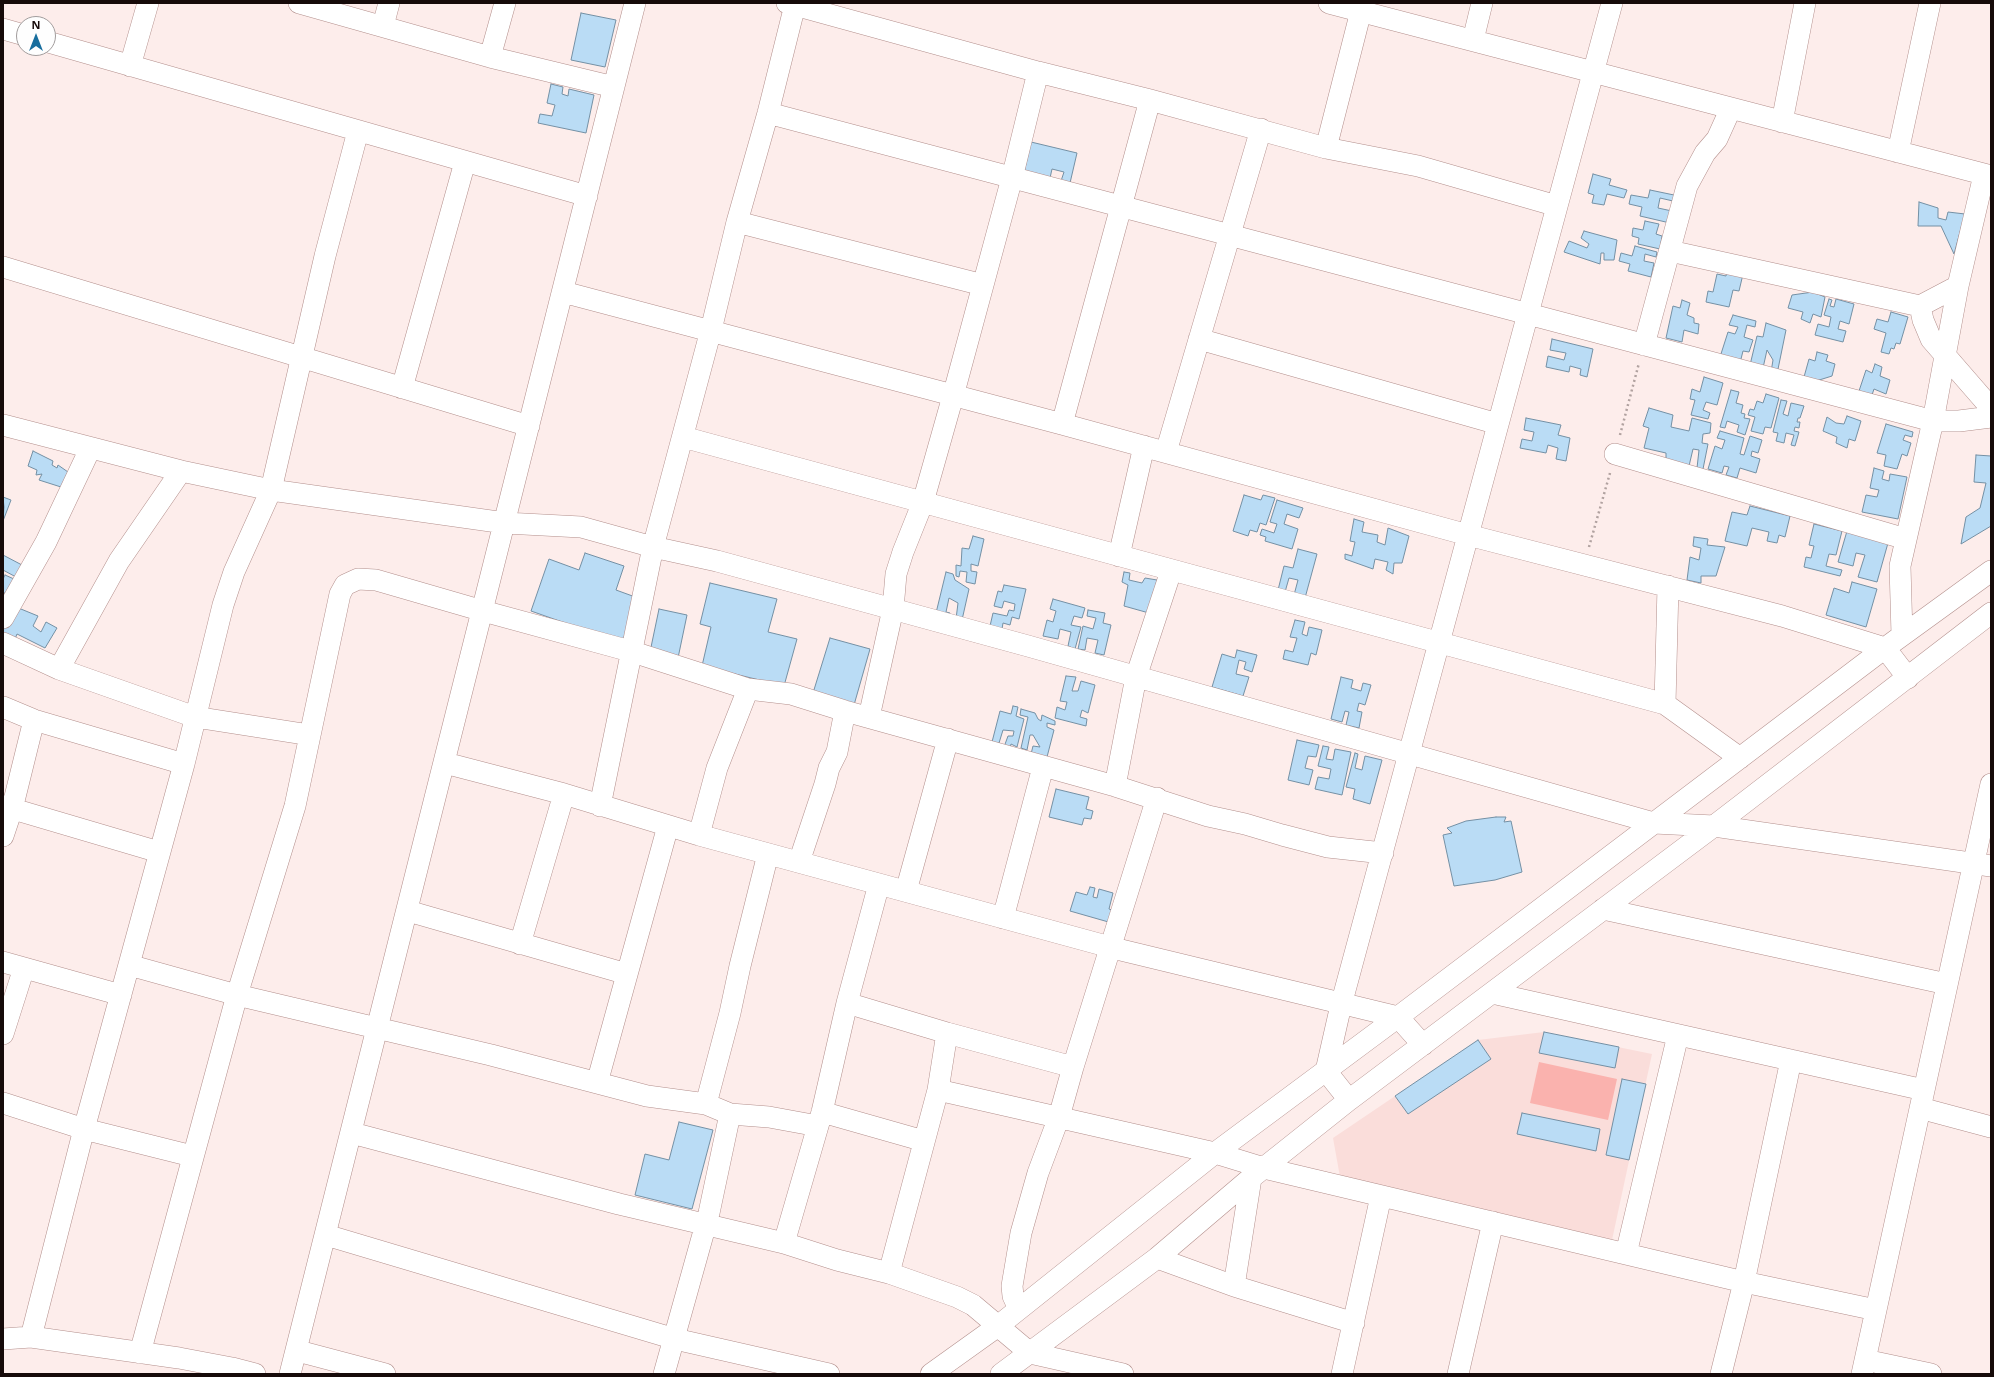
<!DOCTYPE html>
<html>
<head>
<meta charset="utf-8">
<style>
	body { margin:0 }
	#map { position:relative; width:1994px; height:1377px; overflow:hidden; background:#fdedeb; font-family:"Noto Sans",sans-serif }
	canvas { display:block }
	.frame { position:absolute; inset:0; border:4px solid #160a09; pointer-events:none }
	.north { position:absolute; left:16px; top:16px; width:40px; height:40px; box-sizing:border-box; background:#fefefe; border:1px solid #a19c9c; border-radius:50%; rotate:0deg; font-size:11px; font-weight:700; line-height:16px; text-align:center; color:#160a09 }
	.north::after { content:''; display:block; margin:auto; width:14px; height:18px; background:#186e9e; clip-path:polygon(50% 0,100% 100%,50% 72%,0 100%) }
</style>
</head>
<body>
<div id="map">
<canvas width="1994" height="1377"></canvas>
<div class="frame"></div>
<div class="north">N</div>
</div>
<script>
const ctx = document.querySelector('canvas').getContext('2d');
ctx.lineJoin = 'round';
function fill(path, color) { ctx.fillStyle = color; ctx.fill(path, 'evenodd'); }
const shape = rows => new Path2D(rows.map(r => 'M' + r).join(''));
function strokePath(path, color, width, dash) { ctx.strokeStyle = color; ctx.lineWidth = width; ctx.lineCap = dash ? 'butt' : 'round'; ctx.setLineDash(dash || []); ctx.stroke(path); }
const built = shape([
	[1544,1032,1652,1054,1612,1240,1340,1177,1333,1138,1478,1040]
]);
const green = shape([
	[1539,1062,1617,1079,1608,1120,1530,1103]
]);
const building = shape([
	[581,13,616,20,605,67,571,60,581,13],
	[551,84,563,87,562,94,568,96,569,89,594,95,586,133,538,123,540,114,552,116,555,105,547,103,551,84],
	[1031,142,1077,153,1070,183,1061,181,1064,172,1052,169,1050,178,1024,172,1031,142],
	[1593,174,1611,179,1609,185,1627,190,1624,198,1607,194,1604,205,1592,203,1594,195,1588,193,1593,174],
	[1650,190,1674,195,1673,201,1660,198,1658,208,1672,211,1670,223,1640,216,1642,207,1629,204,1631,195,1648,198,1650,190],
	[1919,202,1938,208,1938,218,1946,220,1948,212,1965,214,1954,254,1941,226,1918,226,1919,202],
	[1645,221,1659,224,1656,234,1662,236,1660,249,1638,244,1639,238,1632,236,1633,228,1643,230,1645,221],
	[1584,231,1617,240,1614,260,1604,260,1604,253,1601,253,1600,264,1564,252,1569,241,1587,248,1589,244,1581,238,1584,231],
	[1635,246,1657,252,1656,257,1645,254,1644,261,1654,263,1651,277,1628,271,1630,264,1619,261,1621,253,1632,256,1635,246],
	[1728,267,1744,270,1739,291,1733,290,1729,307,1706,302,1708,291,1713,292,1717,274,1726,276,1728,267],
	[1813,292,1825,297,1821,317,1813,314,1810,323,1801,319,1803,312,1788,308,1792,295,1813,292],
	[1829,299,1832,300,1830,306,1834,307,1836,299,1854,304,1849,324,1840,321,1838,329,1846,331,1843,342,1815,335,1818,324,1829,327,1831,317,1824,315,1829,299],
	[1682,300,1690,303,1687,315,1694,318,1694,323,1699,324,1698,334,1684,330,1682,342,1666,338,1673,306,1680,308,1682,300],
	[1891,312,1908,317,1900,344,1896,343,1894,349,1891,348,1889,354,1881,352,1886,333,1874,329,1877,319,1888,322,1891,312],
	[1733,315,1756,321,1755,327,1747,325,1744,337,1753,340,1749,352,1743,351,1740,363,1720,357,1728,332,1735,334,1738,327,1729,325,1733,315],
	[1766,323,1786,330,1777,374,1771,372,1773,360,1767,350,1763,368,1750,365,1757,336,1763,337,1766,323],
	[1552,339,1593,349,1587,377,1580,375,1581,369,1570,366,1569,372,1546,367,1548,356,1564,360,1566,353,1550,350,1552,339],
	[1817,352,1828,355,1826,361,1835,364,1832,376,1816,381,1804,377,1809,359,1815,361,1817,352],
	[1875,364,1882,367,1880,376,1890,380,1886,394,1874,389,1872,395,1859,391,1866,370,1872,373,1875,364],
	[1704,377,1723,383,1717,405,1706,402,1703,410,1710,413,1708,419,1691,415,1695,400,1690,399,1692,389,1700,392,1704,377],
	[1731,390,1739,392,1736,403,1743,405,1741,413,1745,414,1744,418,1750,419,1745,435,1737,432,1739,425,1727,421,1725,428,1720,427,1731,390],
	[1766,394,1779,398,1771,428,1765,427,1763,434,1751,431,1755,417,1748,415,1750,409,1754,410,1757,401,1763,403,1766,394],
	[1781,400,1787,401,1783,414,1788,416,1791,403,1804,406,1800,418,1798,418,1797,422,1800,422,1799,428,1795,427,1794,431,1799,432,1795,446,1791,445,1794,435,1786,433,1784,443,1776,441,1778,433,1773,432,1781,400],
	[1649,408,1673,415,1671,427,1689,431,1692,418,1711,423,1710,433,1703,434,1702,443,1708,444,1703,469,1697,468,1699,450,1693,449,1689,466,1666,460,1666,453,1644,448,1649,428,1643,426,1649,408],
	[1847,416,1861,421,1855,441,1849,439,1847,448,1836,443,1837,437,1823,431,1827,417,1836,423,1844,424,1847,416],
	[1526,418,1561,425,1558,435,1570,438,1566,461,1556,459,1558,448,1548,445,1546,453,1520,448,1522,439,1532,441,1534,432,1524,430,1526,418],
	[1886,424,1913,432,1912,437,1905,435,1903,440,1911,443,1907,456,1902,454,1897,469,1884,466,1886,455,1877,453,1886,424],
	[1720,431,1744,438,1740,454,1744,455,1750,436,1762,440,1758,453,1752,451,1751,456,1760,459,1756,473,1740,468,1737,478,1726,475,1729,467,1724,466,1722,473,1708,469,1715,446,1722,449,1725,440,1717,438,1720,431],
	[33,451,53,461,52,465,57,468,58,465,68,472,61,487,39,480,42,474,36,475,37,470,28,466,33,451],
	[1976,455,1991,456,1991,526,1961,544,1966,517,1980,508,1986,483,1974,482,1976,455],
	[1874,468,1884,471,1882,479,1889,481,1890,474,1907,477,1898,519,1862,512,1866,495,1877,497,1879,490,1870,488,1874,468],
	[1244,495,1261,500,1263,495,1275,498,1266,525,1260,523,1257,532,1250,530,1248,536,1233,531,1244,495],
	[3,497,11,500,3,521,4,507,3,497],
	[1277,500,1303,508,1299,518,1287,514,1284,524,1298,529,1292,549,1265,541,1266,537,1260,535,1262,529,1274,533,1277,524,1270,522,1277,500],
	[1750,506,1790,516,1785,537,1779,535,1777,543,1767,541,1769,532,1752,528,1747,546,1725,541,1732,512,1747,515,1750,506],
	[1354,519,1364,522,1362,532,1378,535,1377,542,1385,545,1388,528,1409,536,1402,563,1394,563,1393,574,1386,570,1388,562,1375,559,1373,569,1345,559,1345,554,1352,556,1355,542,1350,541,1354,519],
	[1814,524,1842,531,1836,555,1829,554,1826,566,1842,570,1840,576,1804,567,1806,557,1811,558,1814,546,1809,545,1814,524],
	[1847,531,1888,543,1877,582,1858,577,1865,555,1856,553,1853,566,1838,562,1847,531],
	[973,536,984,539,978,566,971,564,971,571,977,572,975,584,966,582,967,572,960,571,959,577,956,576,956,565,961,566,962,548,969,549,973,536],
	[1694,537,1708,539,1707,545,1725,547,1716,576,1701,576,1701,583,1687,580,1690,557,1699,560,1701,548,1693,546,1694,537],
	[1298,549,1317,554,1305,598,1294,595,1298,580,1289,578,1285,592,1278,590,1284,566,1293,568,1298,549],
	[585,553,624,566,616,590,638,598,622,643,531,611,549,559,579,570,585,553],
	[3,555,22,565,16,577,3,570,3,555],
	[946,572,953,574,955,580,969,589,962,620,956,619,958,603,949,598,946,612,950,613,948,617,936,613,946,572],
	[1124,572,1130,573,1129,580,1142,583,1145,578,1157,580,1149,613,1124,606,1128,585,1122,582,1124,572],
	[5,575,14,579,6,594,3,592,3,579,5,575],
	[1852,582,1877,589,1866,627,1826,615,1834,588,1849,593,1852,582],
	[710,583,777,599,768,632,797,639,784,686,702,666,711,627,700,624,710,583],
	[1004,585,1026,589,1019,619,1012,617,1010,625,1003,623,1002,629,990,626,993,613,1007,616,1009,610,1014,611,1015,604,1004,601,1002,608,994,606,998,591,1002,592,1004,585],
	[1053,599,1085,608,1082,618,1074,616,1071,625,1081,627,1075,649,1068,646,1071,632,1060,629,1058,639,1043,636,1047,620,1053,622,1056,611,1050,609,1053,599],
	[16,607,38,616,33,626,41,632,46,622,57,628,45,648,17,634,15,639,3,632,3,625,16,607],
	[659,609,687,615,678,658,650,652,659,609],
	[1088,610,1105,613,1103,623,1111,625,1104,655,1095,653,1098,640,1087,638,1085,650,1078,649,1083,626,1093,629,1096,618,1087,616,1088,610],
	[1295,620,1305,622,1302,634,1307,636,1309,627,1322,630,1316,655,1311,653,1308,665,1283,659,1285,650,1293,652,1297,638,1290,637,1295,620],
	[830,638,870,649,854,705,813,693,830,638],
	[1237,650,1257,655,1252,672,1244,669,1246,662,1239,660,1236,674,1249,677,1243,696,1212,687,1222,654,1235,658,1237,650],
	[1066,676,1076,677,1072,691,1078,691,1081,681,1095,685,1088,713,1082,710,1080,717,1087,719,1086,726,1055,718,1057,707,1065,710,1067,702,1060,701,1066,676],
	[1341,677,1353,680,1351,688,1361,691,1363,683,1371,685,1365,705,1359,703,1357,711,1362,712,1359,728,1346,725,1349,712,1345,711,1342,722,1331,719,1341,677],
	[1013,706,1018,707,1016,716,1024,719,1017,747,1011,744,1010,749,1004,747,1008,736,1013,736,1014,731,1003,730,999,743,992,742,1000,711,1011,714,1013,706],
	[1021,709,1035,713,1038,719,1041,721,1042,715,1055,721,1055,725,1047,723,1047,727,1054,730,1047,757,1031,754,1033,746,1040,747,1033,735,1030,735,1027,750,1021,748,1028,717,1020,715,1021,709],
	[1297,740,1319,745,1316,757,1308,756,1305,768,1313,770,1309,785,1288,780,1297,740],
	[1323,746,1329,747,1326,759,1333,760,1335,749,1351,752,1342,795,1315,789,1318,777,1329,779,1331,769,1318,766,1323,746],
	[1355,753,1358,754,1355,768,1362,770,1365,756,1382,760,1370,804,1353,799,1355,789,1346,787,1355,753],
	[1056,789,1089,797,1086,809,1093,811,1091,819,1084,818,1082,825,1049,817,1056,789],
	[1496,817,1506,817,1504,822,1511,821,1522,872,1495,880,1454,886,1443,835,1452,833,1447,828,1466,821,1496,817],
	[1090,887,1095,888,1093,897,1097,898,1099,889,1113,893,1109,909,1115,911,1112,923,1070,911,1076,892,1087,895,1090,887],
	[1544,1032,1619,1047,1615,1068,1539,1053,1544,1032],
	[1478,1040,1491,1059,1408,1114,1395,1096,1478,1040],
	[1622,1079,1646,1084,1629,1160,1606,1155,1622,1079],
	[1522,1113,1600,1129,1596,1151,1517,1134,1522,1113],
	[679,1122,713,1130,692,1209,635,1195,645,1154,669,1160,679,1122]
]);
const path = shape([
	[1620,435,1639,363],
	[1589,547,1610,473]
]);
const street = shape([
	[299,3,490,57,614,87],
	[787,3,1038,72,1150,100,1326,148,1361,11],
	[1329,3,1991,176],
	[383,26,389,3],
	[3,29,24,35],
	[1473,40,1482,3],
	[48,42,587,196],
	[490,57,505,3],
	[130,66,148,3],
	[768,113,1933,421,1959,421,1991,417],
	[1782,122,1805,3],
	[1326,148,1418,166,1557,206],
	[1898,152,1930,3],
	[737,222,983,285],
	[1670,251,1920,306,1958,286],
	[3,267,529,426],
	[563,292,1062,424,1468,535,1782,616,1885,648,1908,678],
	[1920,306,1923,320,1931,339,1991,408],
	[1199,339,1498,424],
	[1644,345,1687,186,1705,153,1717,139,1731,108],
	[402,388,465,162],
	[1062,424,1150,100],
	[3,425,181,471,271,490,505,523,581,527,653,547,717,561,1028,646,1654,823,1714,826,1991,866],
	[683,437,1665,704,1740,758],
	[1166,452,1261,129],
	[1615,454,1906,539],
	[1119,556,1144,446],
	[3,618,46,542,90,449],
	[1902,635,1900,566,1933,421,1958,286,1984,175],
	[3,643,59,669,195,717,310,735],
	[59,669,119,561,181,471],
	[1665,704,1668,586],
	[3,707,34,720,184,764],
	[869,717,893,609,896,574,903,552,923,502,953,396,1012,178,1038,72],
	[445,763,564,794,699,835,1121,950,1398,1017,1423,1045],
	[1115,786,1136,677,1171,571],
	[3,806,159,852],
	[600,806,653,547,711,330,737,222,768,113,795,5],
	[699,835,717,768,748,689],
	[3,836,12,809,34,720],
	[799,862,825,784,829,768,837,752,845,711],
	[906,891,948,739],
	[1603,909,1947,984],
	[408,911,627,974],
	[1003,918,1043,767],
	[520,944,564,794],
	[3,962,121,995],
	[129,965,237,995,491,1055,647,1096,706,1104,730,1114,769,1117,818,1126],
	[1492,993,1924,1090],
	[847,1003,947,1033,1073,1067],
	[3,1034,24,968],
	[597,1083,668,826],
	[938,1090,1215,1153,1264,1168,1744,1282,1876,1310],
	[1349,1100,1326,1071,1341,1005,1612,3],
	[3,1103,84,1129,192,1156],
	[706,1104,730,1013,740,966,768,854],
	[1920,1108,1991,1127],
	[822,1112,924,1141],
	[352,1133,619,1204,784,1243,837,1260,889,1273,957,1297,973,1305,1030,1353,1123,1374],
	[326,1235,675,1339,829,1374],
	[784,1243,822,1112,847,1003,879,884],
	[1626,1254,1678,1035],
	[1157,1258,1234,1286,1354,1323],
	[889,1273,938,1090,947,1033],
	[1234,1286,1251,1178],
	[1019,1309,1013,1296,1012,1286,1021,1233,1038,1173,1059,1117,1073,1067,1157,798],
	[31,1337,84,1129,184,764,223,605,234,572,271,490,325,256,358,131],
	[3,1339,31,1337,179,1358,232,1368,255,1374],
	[298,1351,385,1374],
	[140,1353,237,995,295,806,340,594,345,585,358,579,376,580,483,611,630,651,748,689,791,694,845,711,1115,786,1208,816,1245,824,1282,835,1328,847,1383,853],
	[1865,1360,1931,1374],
	[290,1374,635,3],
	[664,1374,709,1213,730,1114],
	[931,1374,998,1326,1215,1153,1398,1017,1885,648,1991,571],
	[1001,1374,1157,1258,1251,1178,1349,1100,1714,826,1991,613],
	[1342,1374,1381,1196],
	[1458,1374,1493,1222],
	[1721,1374,1744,1282,1791,1060],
	[1862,1374,1991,784]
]);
fill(built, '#faddda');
fill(green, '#fab2ae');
fill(building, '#badcf5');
strokePath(building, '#7490a4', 1);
strokePath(street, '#b38f8c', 22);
strokePath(path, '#b1a2a0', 2.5, [2, 3]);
strokePath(street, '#fff', 21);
</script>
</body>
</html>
